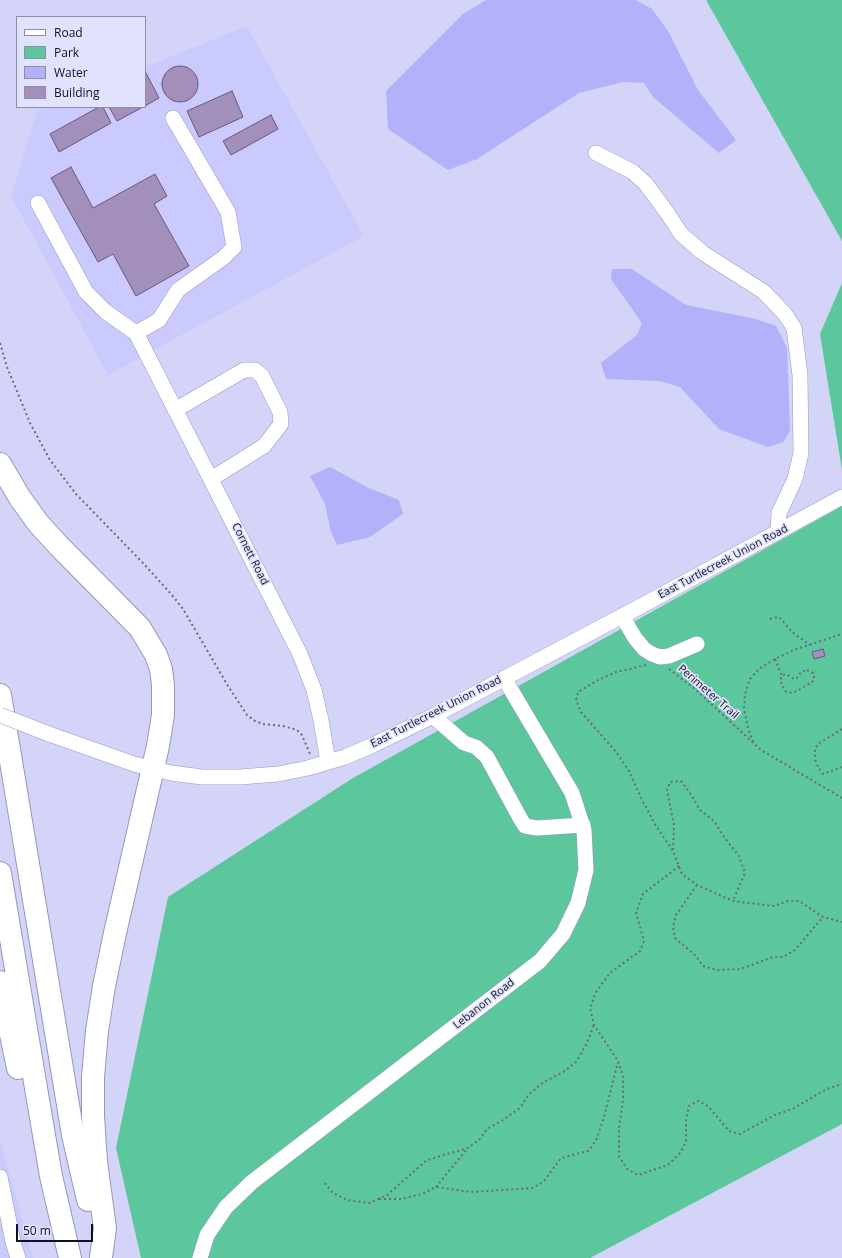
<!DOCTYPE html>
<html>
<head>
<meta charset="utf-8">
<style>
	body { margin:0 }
	#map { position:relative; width:842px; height:1258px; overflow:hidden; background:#d3d4f8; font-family:"Open Sans",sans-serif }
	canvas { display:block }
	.legend { position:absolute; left:16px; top:16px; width:130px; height:92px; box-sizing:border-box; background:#e1e2fd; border:1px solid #8e8ea5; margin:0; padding:5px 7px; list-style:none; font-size:12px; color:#121121 }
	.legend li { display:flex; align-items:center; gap:8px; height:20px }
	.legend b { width:20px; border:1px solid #8e8ea5 }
	.scale { position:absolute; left:16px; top:1224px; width:77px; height:18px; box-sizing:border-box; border:2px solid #121121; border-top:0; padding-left:5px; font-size:12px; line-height:14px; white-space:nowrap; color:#121121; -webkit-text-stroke:3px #e1e2fd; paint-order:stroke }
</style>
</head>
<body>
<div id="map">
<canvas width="842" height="1258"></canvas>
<ul class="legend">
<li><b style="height:5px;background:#fff"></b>Road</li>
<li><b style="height:11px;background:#5cc79c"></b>Park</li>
<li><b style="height:11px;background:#b2b1f9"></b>Water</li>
<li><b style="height:11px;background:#a290ba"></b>Building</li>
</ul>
<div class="scale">50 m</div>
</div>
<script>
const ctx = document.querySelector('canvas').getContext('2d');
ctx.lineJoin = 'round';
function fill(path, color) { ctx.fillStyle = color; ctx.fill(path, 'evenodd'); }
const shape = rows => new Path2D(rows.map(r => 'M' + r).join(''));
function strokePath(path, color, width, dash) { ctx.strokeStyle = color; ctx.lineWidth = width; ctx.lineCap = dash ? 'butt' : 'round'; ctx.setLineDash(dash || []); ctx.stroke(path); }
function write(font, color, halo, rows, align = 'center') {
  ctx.font = font + ' "Open Sans",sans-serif'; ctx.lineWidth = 3.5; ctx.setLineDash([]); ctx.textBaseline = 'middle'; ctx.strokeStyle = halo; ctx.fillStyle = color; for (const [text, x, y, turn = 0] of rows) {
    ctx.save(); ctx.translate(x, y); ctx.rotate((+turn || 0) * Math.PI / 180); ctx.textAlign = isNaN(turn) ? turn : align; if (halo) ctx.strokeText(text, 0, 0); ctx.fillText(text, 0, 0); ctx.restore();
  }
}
const built = shape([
	[247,26,364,236,108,375,11,196,37,111,47,107,145,107,145,67],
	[0,1140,33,1258,0,1258]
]);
const green = shape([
	[706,0,842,0,842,241],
	[842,283,842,470,820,334],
	[842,506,842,1124,590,1258,141,1258,116,1148,168,897,353,778]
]);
const water = shape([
	[486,0,636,0,652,9,668,31,698,90,736,140,719,153,653,97,644,83,623,82,579,93,477,159,448,170,388,129,386,91,463,14],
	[612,269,632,269,686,305,756,319,776,326,787,348,790,431,783,442,768,447,719,429,680,387,660,381,606,379,601,363,637,335,642,323,611,279],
	[330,467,369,488,399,500,403,514,370,537,337,545,331,532,325,504,310,476]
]);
const building = shape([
	'162 84a18 18 0 1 1 36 0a18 18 0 1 1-36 0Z',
	[146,73,159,98,145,106,145,74,146,73],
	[232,91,243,117,199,137,187,111,232,91],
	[99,107,103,107,111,123,59,152,50,134,99,107],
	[109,107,143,107,117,121,109,107],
	[271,115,278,129,231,155,223,141,271,115],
	[71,167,93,208,155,174,167,196,154,204,189,266,136,296,113,254,98,262,51,178,71,167],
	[823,649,825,656,814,659,812,652,823,649]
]);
const path = shape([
	[0,343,7,367,30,423,50,460,76,494,143,563,172,595,183,609,228,686,247,715,255,721,263,724,283,726,297,730,302,735,310,754],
	[770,619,778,617,781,619,792,632,810,645],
	[775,659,782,676],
	[646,665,616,672,596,681,578,692,576,700,581,712,617,753,629,771,641,798,656,826,673,851,682,874,697,885,733,901,774,906,788,901,799,901,823,917,842,922],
	[669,669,695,689,761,750,842,798],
	[807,670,813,673,814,675,814,680,812,682,797,691,789,693,785,691,780,680,783,675,786,674,794,679,797,678,801,672,807,670],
	[842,729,818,744,815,749,815,759,818,767,823,774,842,767],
	[753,742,748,728,744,709,745,694,750,679,759,669,773,660,794,650,842,634],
	[673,850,674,825,667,790,670,782,681,781,690,793,700,810,714,821,724,837,739,856,745,873,733,901],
	[679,866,643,894,636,913,644,941,640,951,610,973,596,992,590,1008,594,1025,618,1061,623,1077,623,1100,619,1128,619,1156,627,1169,638,1175,668,1165,680,1153,686,1142,686,1120,689,1106,698,1101,708,1106,729,1131,740,1134,775,1115,792,1109,827,1089,842,1084],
	[697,885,676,915,673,927,675,938,695,955,703,966,717,970,741,969,773,957,783,957,795,950,823,917],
	[325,1183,333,1193,347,1200,369,1203,387,1195,427,1160,468,1148,480,1139,487,1129,503,1120,520,1108,529,1094,544,1082,565,1071,576,1062,587,1043,594,1025],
	[436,1187,467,1149],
	[379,1199,402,1199,422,1194,436,1187,471,1192,533,1188,544,1181,561,1158,588,1151,596,1141,604,1117,618,1062]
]);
const minor = shape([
	[596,153,633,172,646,184,668,214,681,234,703,253,764,292,785,314,794,328,800,375,801,453,795,479,779,513,778,532],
	[38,203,86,292,106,312,136,333,300,654,314,690,321,720,328,762],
	[136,333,159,320,178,290,223,258,234,247,228,212,173,118],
	[175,410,244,370,255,370,262,376,280,412,281,424,264,446,211,479],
	[622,616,635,638,644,649,652,654,660,657,669,656,697,644],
	[433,716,464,743,476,747,487,757,520,818,525,826,537,828,583,825],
	[49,734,134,764,171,773,202,777,240,777,278,774,308,768,328,762,345,757,373,745,433,716,641,606,842,497],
	[0,1177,13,1242,18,1258],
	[200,1258,207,1235,226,1207,252,1182,540,961,563,934,578,903,586,870,584,830,572,793,504,678]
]);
const highway = shape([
	[0,464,20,498,38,523,59,546,140,628,156,655,161,669,163,685,163,715,158,746,115,933,104,986,97,1031,93,1077,93,1116,96,1162,105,1228,101,1257],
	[0,695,73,1135,88,1200],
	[0,873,38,1100,51,1176,70,1258],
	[0,982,18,1068]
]);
const minorBridge = shape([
	[0,715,49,734]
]);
const streetNames = [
	["Cornett Road",250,554,63],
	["East Turtlecreek Union Road",723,562,-28],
	["Perimeter Trail",708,692,41],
	["East Turtlecreek Union Road",436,712,-27],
	["Lebanon Road",484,1004,-38]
];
fill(built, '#cacafe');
fill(green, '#5cc79c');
fill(water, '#b2b1f9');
fill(building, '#a290ba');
strokePath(building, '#69587e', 1);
strokePath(minor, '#9697c1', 16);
strokePath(highway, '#9697c1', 24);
strokePath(path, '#696982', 2, [2, 3]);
strokePath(minor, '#fff', 15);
strokePath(highway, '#fff', 22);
strokePath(minorBridge, '#9697c1', 16, []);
strokePath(minorBridge, '#fff', 15);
write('11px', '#121121', '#e1e2fd', streetNames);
</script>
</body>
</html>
